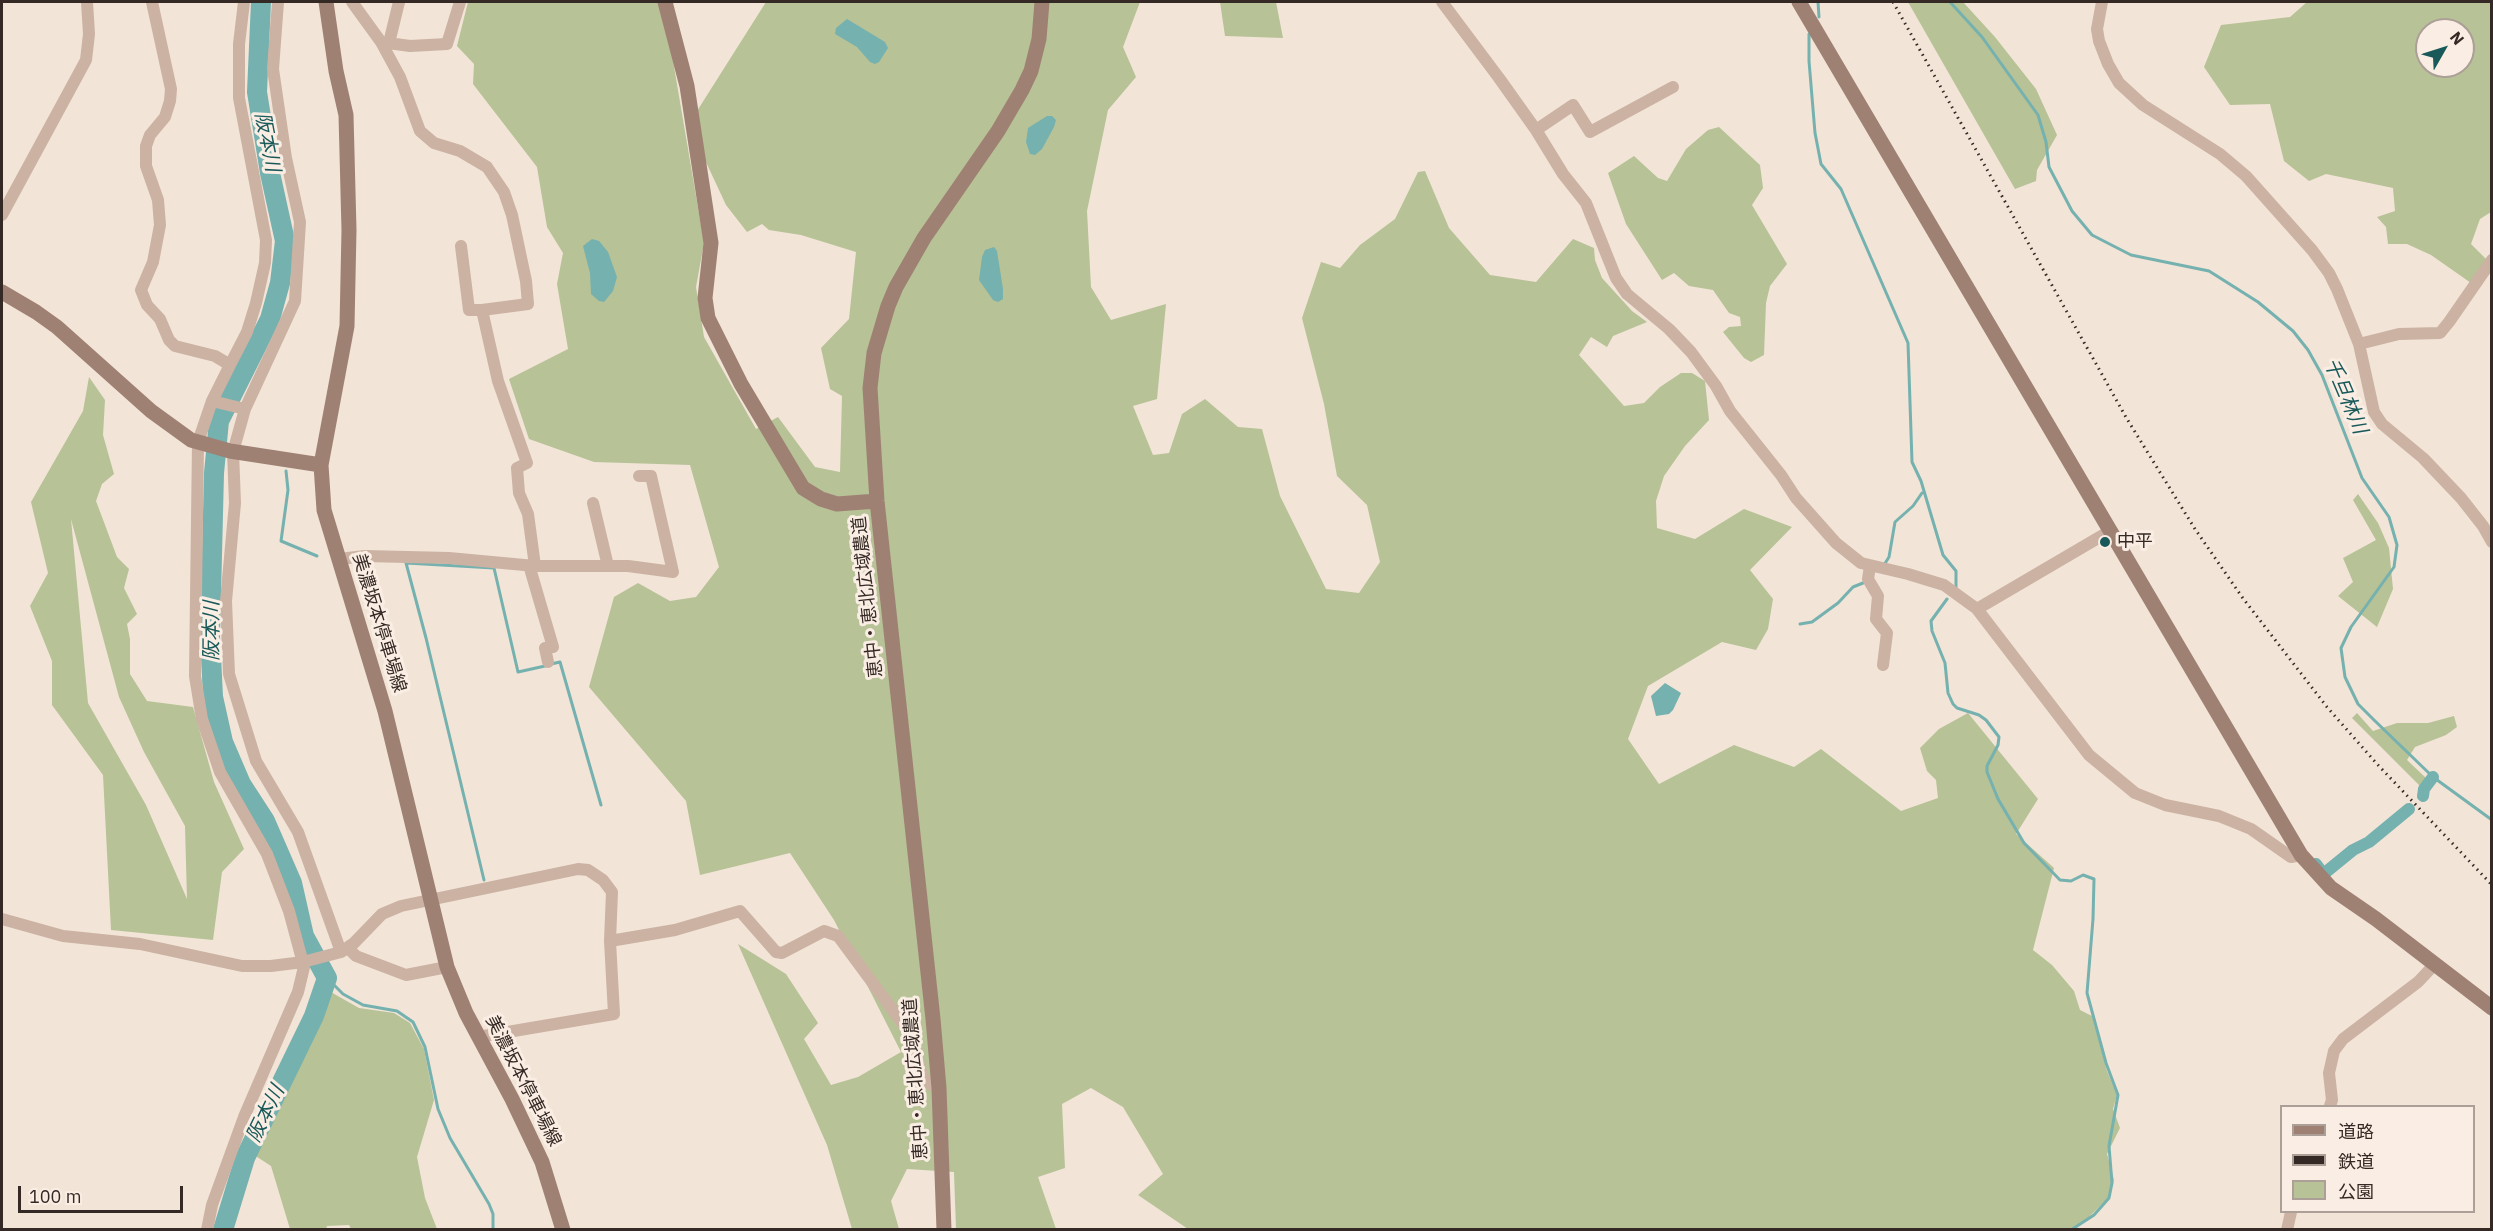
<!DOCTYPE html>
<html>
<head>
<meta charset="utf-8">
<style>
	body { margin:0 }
	#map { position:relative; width:2493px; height:1231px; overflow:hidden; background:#f2e4d7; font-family:"IBM Plex Sans","Noto Sans JP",sans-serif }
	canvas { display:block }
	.frame { position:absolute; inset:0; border:3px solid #352925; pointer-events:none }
	.legend { position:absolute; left:2280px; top:1105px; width:195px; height:108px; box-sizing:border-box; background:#faeee4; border:2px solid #ab9f98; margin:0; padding:8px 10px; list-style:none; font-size:18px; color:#352925 }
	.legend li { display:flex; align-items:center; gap:12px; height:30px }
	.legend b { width:30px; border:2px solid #ab9f98 }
	.north { position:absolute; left:2415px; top:18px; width:60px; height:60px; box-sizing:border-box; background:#faeee4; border:2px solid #ab9f98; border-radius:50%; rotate:51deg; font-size:16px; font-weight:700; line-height:24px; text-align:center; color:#352925 }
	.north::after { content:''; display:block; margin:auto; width:21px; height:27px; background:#195959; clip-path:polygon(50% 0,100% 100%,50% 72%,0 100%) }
	.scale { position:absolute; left:18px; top:1186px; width:165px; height:27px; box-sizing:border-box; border:3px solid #352925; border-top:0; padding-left:8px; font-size:18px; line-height:21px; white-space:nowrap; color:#352925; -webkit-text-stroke:4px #faeee4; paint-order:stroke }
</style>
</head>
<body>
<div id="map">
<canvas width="2493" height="1231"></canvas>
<div class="frame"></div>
<ul class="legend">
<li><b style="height:8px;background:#9f8174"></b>道路</li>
<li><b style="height:8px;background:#352925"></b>鉄道</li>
<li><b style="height:16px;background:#b7c297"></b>公園</li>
</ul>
<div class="north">N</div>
<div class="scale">100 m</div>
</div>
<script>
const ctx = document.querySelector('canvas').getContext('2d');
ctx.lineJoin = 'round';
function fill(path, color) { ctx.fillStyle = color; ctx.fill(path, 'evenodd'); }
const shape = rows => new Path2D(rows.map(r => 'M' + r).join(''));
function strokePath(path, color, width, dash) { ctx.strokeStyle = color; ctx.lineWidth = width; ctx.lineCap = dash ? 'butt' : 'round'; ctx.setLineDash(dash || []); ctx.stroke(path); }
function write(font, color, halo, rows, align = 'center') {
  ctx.font = font + ' "IBM Plex Sans","Noto Sans JP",sans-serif'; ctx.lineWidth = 6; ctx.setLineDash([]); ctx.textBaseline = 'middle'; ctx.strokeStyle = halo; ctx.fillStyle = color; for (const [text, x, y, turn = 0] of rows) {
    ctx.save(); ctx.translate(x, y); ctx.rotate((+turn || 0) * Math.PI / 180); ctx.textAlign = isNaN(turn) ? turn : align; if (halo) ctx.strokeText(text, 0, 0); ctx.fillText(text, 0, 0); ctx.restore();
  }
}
const green = shape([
	[468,2,663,2,704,243,696,287,704,337,756,429,778,417,815,467,840,472,842,396,830,389,821,348,849,319,856,252,801,235,769,230,762,224,747,232,726,205,705,160,697,111,766,2,1140,2,1123,47,1136,77,1108,110,1087,211,1091,287,1111,320,1166,304,1157,399,1133,406,1153,455,1169,453,1182,414,1205,399,1238,427,1262,429,1280,496,1326,589,1359,593,1380,562,1367,505,1337,476,1324,404,1302,318,1321,262,1340,268,1360,245,1395,219,1418,172,1425,171,1449,228,1490,275,1536,282,1573,239,1594,248,1595,260,1602,278,1632,311,1647,322,1613,336,1607,347,1591,337,1579,355,1624,406,1644,403,1660,387,1681,373,1692,373,1705,381,1709,420,1685,446,1664,476,1656,501,1657,528,1695,539,1744,509,1792,527,1750,570,1773,599,1768,629,1756,650,1722,642,1648,686,1628,739,1659,784,1734,745,1794,767,1821,749,1901,811,1938,798,1936,780,1927,771,1920,748,1939,729,1968,713,2038,799,2016,834,2054,868,2033,950,2052,965,2074,991,2080,1010,2092,1016,2107,1071,2117,1095,2113,1109,2120,1128,2107,1154,2114,1180,2109,1197,2083,1223,2073,1230,1188,1229,1138,1195,1163,1174,1123,1107,1091,1088,1062,1104,1065,1168,1038,1177,1056,1229,956,1229,954,1172,907,1169,891,1201,899,1229,852,1229,827,1145,738,944,786,974,818,1023,804,1039,831,1085,858,1077,901,1052,834,920,790,853,700,875,686,801,589,687,614,597,638,583,670,601,696,597,719,567,690,465,594,462,529,439,509,379,568,349,557,284,563,253,547,227,537,167,473,84,474,64,457,46],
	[1220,2,1276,2,1283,38,1225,36],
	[1908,2,1963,2,1995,37,2036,89,2057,135,2037,170,2036,181,2015,189],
	[2307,2,2491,2,2491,212,2480,219,2471,244,2487,260,2471,283,2431,255,2407,244,2388,244,2386,227,2377,217,2395,211,2393,188,2326,174,2309,181,2284,161,2270,104,2230,105,2204,67,2221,25,2290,17],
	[2427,30,2463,30,2463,66,2427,66],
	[1719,127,1760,165,1763,188,1752,205,1787,264,1770,286,1766,303,1764,355,1751,362,1744,358,1723,332,1729,327,1741,326,1740,317,1729,313,1713,290,1689,286,1674,273,1662,280,1626,224,1608,173,1634,156,1658,178,1667,181,1686,149,1708,130],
	[89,377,105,400,103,435,114,474,102,484,96,501,117,557,129,569,124,588,137,614,127,624,130,639,130,674,147,701,193,707,214,782,244,849,222,872,213,940,111,930,103,775,52,705,52,661,30,606,48,573,31,502,83,411],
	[71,519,119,697,144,752,185,826,187,899,146,805,88,703],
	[2358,494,2378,523,2389,548,2393,589,2377,627,2338,596,2353,582,2343,558,2376,540,2353,500],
	[2357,713,2373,731,2397,723,2428,723,2454,716,2457,727,2446,735,2415,747,2407,760,2426,778,2420,786,2352,718],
	[329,991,359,1008,394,1013,410,1023,424,1049,434,1100,417,1157,425,1198,437,1229,351,1229,349,1225,327,1226,326,1229,290,1229,271,1166,251,1153,298,1059]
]);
const water = shape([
	[847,19,885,42,888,48,879,62,875,64,870,62,857,47,835,34,836,28],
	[1047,116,1052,116,1056,120,1054,127,1042,149,1035,155,1030,154,1026,142,1028,128],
	[592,239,599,241,608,252,617,277,613,291,604,302,599,301,591,294,590,273,583,246],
	[994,247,997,251,1003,289,1003,299,998,302,993,300,979,280,982,257,985,250],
	[1665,683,1681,693,1673,710,1669,714,1656,716,1651,696]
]);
const stream = shape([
	[1818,2,1819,17],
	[1950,2,1982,37,2038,115,2046,142,2049,167,2072,211,2092,235,2131,255,2209,271,2258,302,2293,331,2308,350,2322,375,2362,478,2389,517,2397,545,2394,567,2351,627,2341,648,2345,677,2358,704,2374,720,2433,777,2492,820],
	[1809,34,1809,61,1815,133,1821,164,1841,189,1908,343,1912,462,1921,481,1943,555,1956,571,1956,587],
	[286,471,288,490,281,541,317,556],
	[1884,565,1889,557,1895,522,1913,506,1922,493],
	[1947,599,1931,621,1932,631,1945,663,1948,693,1953,704,1957,708,1979,715,1986,720,1999,737,1998,745,1987,766,1987,772,1998,799,2024,843,2060,880,2071,881,2083,875,2094,879,2093,919,2087,993,2106,1063,2118,1095,2109,1146,2112,1183,2109,1198,2094,1215,2071,1230],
	[1800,624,1812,622,1838,603,1853,587,1863,583],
	[551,664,560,662,601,805],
	[484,880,426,638,406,563,494,568,518,672,545,666],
	[327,978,343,994,363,1005,397,1011,413,1022,425,1047,438,1109,450,1138,489,1204,493,1214,493,1230]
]);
const canal = shape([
	[2423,796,2424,789,2433,777],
	[2316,864,2322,872,2326,872,2353,850,2369,842,2409,809]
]);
const river = shape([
	[223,1230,245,1158,314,1016,327,978,304,936,292,883,265,821,241,784,223,742,213,697,210,636,214,473,219,421,270,319,280,283,285,241,270,173,257,92,261,2]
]);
const street = shape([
	[152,2,171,89,170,101,165,117,150,135,146,146,146,166,158,200,160,225,153,262,141,290,147,305,160,319,169,340,175,346,215,356,230,365,212,401,198,442,195,676,202,719,220,772,267,854,289,911,304,967,298,992,244,1117,212,1205,207,1230],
	[278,2,273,69,286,158,300,222,295,301,245,409,233,452,235,503,226,601,229,674,256,761,298,832,341,952],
	[352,2,381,42,400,77,420,131,434,143,460,151,487,167,504,192,512,215,526,281,528,304,482,310,498,381,527,463,517,468,519,493,528,514,535,566],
	[1442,2,1499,78,1536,130,1563,174,1586,203,1616,278,1627,294,1669,329,1691,352,1716,386,1730,411,1781,475,1796,498,1836,543,1861,563,1908,574,1944,585,1977,609,2089,755,2135,793,2165,805,2219,816,2251,829,2291,857,2301,855],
	[2102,2,2097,29,2099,41,2108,64,2119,83,2143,105,2220,154,2246,176,2312,250,2329,273,2337,289,2359,344,2374,412,2382,424,2423,458,2461,498,2483,526,2492,542],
	[381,42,410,46,447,44,460,2],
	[389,43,399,2],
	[1536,130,1573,105,1590,132,1673,87],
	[2,215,86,60,89,34,87,2],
	[461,246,469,310,482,310],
	[2359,344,2399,334,2440,333,2449,322,2492,260],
	[230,365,247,332,256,303,265,263,266,240,239,98,239,44,244,2],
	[212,401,245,409],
	[593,503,608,566],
	[339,559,365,556,449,558,535,566,628,566,673,572,651,476,639,476],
	[529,565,553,647,545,648,548,662],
	[1870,566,1868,579,1878,596,1876,619,1887,633,1883,665],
	[1977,609,2110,531],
	[2,919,63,936,140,944,242,966,271,966,303,962,341,952,354,943,382,914,401,906,578,869,588,870,603,880,612,892,610,941,614,1014,478,1037],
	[610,941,675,930,740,911,776,952,782,953,824,931,838,936,912,1036,922,1076,928,1083,939,1088],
	[348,948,356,956,406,975,447,967],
	[2330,1106,2332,1100,2329,1073,2334,1051,2343,1039,2418,982,2435,964],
	[2287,1230,2291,1212]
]);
const secondary = shape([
	[326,2,336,71,346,115,349,230,347,326,321,465,324,510,385,711,447,967,466,1013,512,1099,542,1162,563,1230],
	[665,2,687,86,711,243,705,298,708,318,741,384,803,488,821,499,837,504,877,501],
	[1799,2,2301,855,2331,888,2376,919,2492,1008],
	[2,292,36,312,57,327,151,411,191,440,230,451,321,465],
	[944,1230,939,1088,933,1019,877,501,870,388,874,353,888,306,896,287,924,238,998,131,1022,90,1031,71,1039,39,1042,2]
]);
const rail = shape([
	[1893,2,2127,419,2195,529,2242,597,2327,707,2377,764,2492,885]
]);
const markers = [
	[2105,542,6,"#195959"]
];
const poiNames = [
	["中平",2117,542]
];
const streetNames = [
	["恵中・恵北広域農道",868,597,-96],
	["美濃坂本停車場線",379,623,73],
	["恵中・恵北広域農道",916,1079,-94],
	["美濃坂本停車場線",523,1081,63]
];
const waterNames = [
	["阪本川",267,142,79],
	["千旦林川",2345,396,67],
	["阪本川",212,631,-90],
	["阪本川",266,1114,-64]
];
fill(green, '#b7c297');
fill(water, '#75b1af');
strokePath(stream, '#75b1af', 3);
strokePath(canal, '#75b1af', 12);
strokePath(river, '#75b1af', 20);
strokePath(street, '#cbb2a3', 12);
strokePath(secondary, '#9f8174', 15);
strokePath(rail, '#352925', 3, [1.5, 4.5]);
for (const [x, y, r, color] of markers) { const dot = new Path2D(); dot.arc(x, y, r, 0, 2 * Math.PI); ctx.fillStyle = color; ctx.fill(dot); strokePath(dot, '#faeee4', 2); }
write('18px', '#352925', '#faeee4', poiNames, 'left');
write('18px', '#352925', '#faeee4', streetNames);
write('italic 20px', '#195959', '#faeee4', waterNames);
</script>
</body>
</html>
